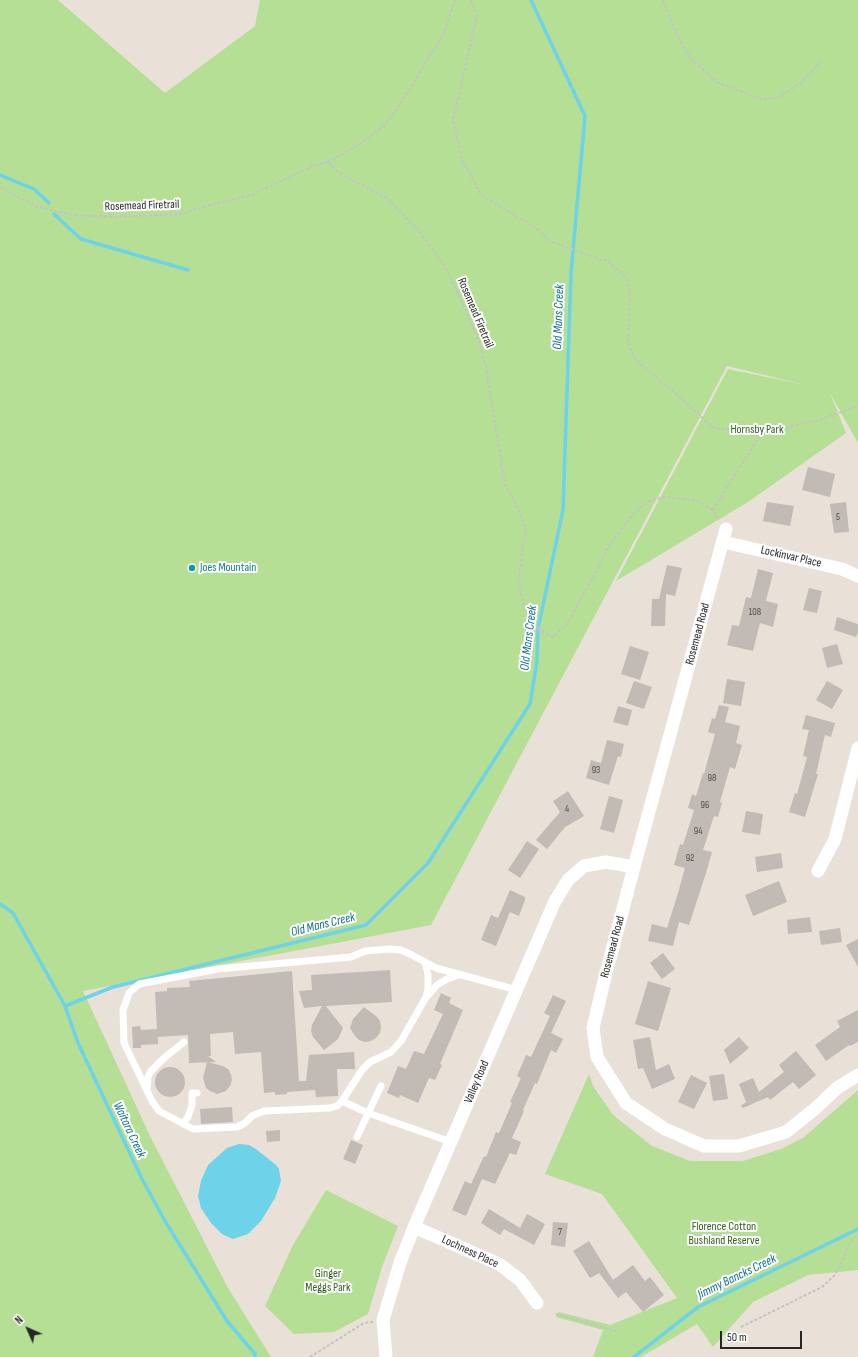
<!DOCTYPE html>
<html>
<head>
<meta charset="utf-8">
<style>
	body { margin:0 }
	#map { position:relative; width:858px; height:1357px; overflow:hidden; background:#e9e0d8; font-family:"Sofia Sans Condensed",sans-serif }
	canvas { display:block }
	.north { position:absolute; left:8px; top:1309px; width:40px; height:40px; -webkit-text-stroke:3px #fff; paint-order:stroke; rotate:315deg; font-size:11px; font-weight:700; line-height:16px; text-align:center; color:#272727 }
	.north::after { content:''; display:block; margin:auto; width:14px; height:18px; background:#272727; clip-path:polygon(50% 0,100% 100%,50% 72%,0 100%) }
	.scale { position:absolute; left:720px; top:1331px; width:82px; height:18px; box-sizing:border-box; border:2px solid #272727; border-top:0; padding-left:5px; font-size:12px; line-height:14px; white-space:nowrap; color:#272727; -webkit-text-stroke:3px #fff; paint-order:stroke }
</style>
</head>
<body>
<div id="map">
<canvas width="858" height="1357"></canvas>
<div class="north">N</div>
<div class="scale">50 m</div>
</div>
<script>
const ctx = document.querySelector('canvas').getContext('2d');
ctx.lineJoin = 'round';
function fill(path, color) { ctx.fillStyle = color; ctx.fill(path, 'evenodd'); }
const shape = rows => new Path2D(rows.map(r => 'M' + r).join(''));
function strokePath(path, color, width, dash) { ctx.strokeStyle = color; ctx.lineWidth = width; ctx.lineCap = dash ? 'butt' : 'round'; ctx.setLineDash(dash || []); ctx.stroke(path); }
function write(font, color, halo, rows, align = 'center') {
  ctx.font = font + ' "Sofia Sans Condensed",sans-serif'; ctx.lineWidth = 4; ctx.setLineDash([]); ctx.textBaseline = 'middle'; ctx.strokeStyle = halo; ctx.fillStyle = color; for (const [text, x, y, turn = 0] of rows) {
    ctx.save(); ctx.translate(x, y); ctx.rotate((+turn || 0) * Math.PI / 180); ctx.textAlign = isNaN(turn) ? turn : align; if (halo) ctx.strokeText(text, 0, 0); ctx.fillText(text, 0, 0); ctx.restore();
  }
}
const green = shape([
	[0,0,58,0,165,93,255,26,260,0,858,0,858,443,830,393,846,433,748,502,616,581,728,369,806,385,727,366,431,925,83,991,150,1136,228,1288,271,1357,0,1357],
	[589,1074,593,1086,613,1115,652,1146,690,1161,743,1161,781,1149,803,1138,858,1090,858,1270,808,1275,753,1302,713,1347,697,1324,641,1357,593,1357,603,1330,556,1317,559,1312,610,1325,677,1298,602,1194,545,1174],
	[326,1190,398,1226,382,1267,368,1314,334,1332,294,1334,265,1306,293,1245]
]);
const water = shape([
	[239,1144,249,1145,256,1149,276,1165,279,1169,281,1181,275,1198,261,1221,248,1234,233,1239,222,1234,211,1223,201,1208,198,1196,201,1181,208,1165,227,1148]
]);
const stream = shape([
	[0,175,34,189,49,203],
	[54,214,81,239,188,270],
	[0,904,13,913,65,1006,78,1043,142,1179,165,1221,227,1321,255,1354,255,1357],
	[65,1006,113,987,366,925,428,863,530,704,537,661,538,629,563,510,571,273,585,116,531,0],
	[634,1357,698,1307,858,1229]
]);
const building = shape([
	[808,467,835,474,830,497,802,490],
	[767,502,794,506,790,526,763,521],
	[846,502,849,532,834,533,830,504],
	[667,565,682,568,675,596,666,594,665,626,651,626,652,599,659,599],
	[758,569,773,573,766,601,778,604,773,627,760,623,753,651,727,645,732,625,739,626,746,597,751,598],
	[809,588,822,591,817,613,803,610],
	[837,617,858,624,858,632,856,637,834,630],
	[837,644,843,664,827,668,822,648],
	[630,646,649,652,640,680,621,674],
	[727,679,745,682,741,706,723,703],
	[634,681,652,687,644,709,626,703],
	[827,681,843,690,832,709,816,700],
	[719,705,729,707,725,722,740,726,736,743,742,745,735,769,730,767,720,802,722,803,718,817,714,816,703,850,712,852,706,873,689,925,679,922,673,946,648,941,652,924,667,928,678,893,685,868,674,865,680,844,683,845,694,810,688,808,692,794,696,796,703,773,704,774,715,734,708,732,712,718,715,719],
	[618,706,632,710,628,726,613,722],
	[806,715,835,723,831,737,825,735,816,774,818,774,805,817,789,812,795,793,797,794,807,757,803,756,809,730,802,729],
	[607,740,624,744,621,757,618,756,609,785,586,778,591,760,601,763],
	[568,791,584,816,565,827,547,849,536,840,560,812,553,801],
	[609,796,623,800,614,833,600,829],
	[746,811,763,814,760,835,742,832],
	[527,841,539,849,520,878,508,870],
	[781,853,783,868,757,872,755,857],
	[779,881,787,902,753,916,745,895],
	[510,890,525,897,525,900,519,916,510,912,496,946,481,940,491,915,498,918],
	[810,917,812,932,788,934,787,920],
	[840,928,842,942,821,945,819,931],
	[858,939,858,967,846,945],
	[663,953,675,969,662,979,650,963],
	[390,970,392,1002,326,1006,343,1028,338,1039,324,1050,313,1037,311,1031,312,1025,322,1006,304,1008,299,991,312,990,311,975],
	[292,971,299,1081,306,1081,309,1055,354,1052,355,1069,337,1069,338,1096,316,1097,315,1090,287,1092,287,1094,275,1095,275,1092,264,1093,261,1052,235,1054,233,1032,210,1034,211,1056,208,1056,216,1062,189,1063,188,1035,158,1037,158,1044,141,1045,141,1048,133,1048,132,1027,140,1026,141,1030,157,1029,155,992,167,991,167,988,190,987,189,981],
	[648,981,671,988,658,1031,635,1024],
	[441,993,451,998,449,1003,463,1010,440,1064,442,1065,435,1080,429,1078,418,1103,400,1095,399,1098,387,1093,398,1066,406,1069,414,1051,424,1054,443,1014,434,1010],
	[553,995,566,1001,551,1033,563,1039,556,1053,551,1050,537,1084,535,1083,523,1110,524,1111,512,1138,521,1142,516,1155,510,1153,495,1184,482,1179,466,1216,452,1210,465,1181,471,1184,484,1156,486,1157,496,1132,499,1133,512,1103,510,1102,521,1078,517,1076,526,1055,531,1057,550,1016,544,1013],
	[364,1007,377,1017,380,1021,381,1027,380,1033,376,1038,371,1041,365,1042,359,1040,355,1036,350,1028,353,1019],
	[858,1010,858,1042,850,1046,849,1045,826,1061,815,1045,840,1027,837,1021],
	[650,1037,656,1070,669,1064,675,1079,652,1089,643,1068,638,1069,633,1040],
	[739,1037,749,1048,730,1064,724,1050],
	[796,1051,816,1075,799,1089,793,1082,770,1100,768,1097,743,1108,741,1106,746,1102,739,1084,753,1078,759,1092,784,1072,779,1065],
	[207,1062,223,1066,228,1069,231,1074,232,1080,230,1086,226,1091,217,1094,210,1091,206,1088,203,1078],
	'155 1082a15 15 0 1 1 30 0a15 15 0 1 1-30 0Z',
	[724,1074,728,1099,713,1101,709,1076],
	[691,1075,707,1083,694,1109,678,1102],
	[232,1107,233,1122,201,1124,200,1109],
	[280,1130,280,1141,267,1142,266,1131],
	[351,1140,363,1145,355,1164,343,1159],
	[489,1209,520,1228,527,1214,545,1224,534,1245,504,1229,500,1235,481,1223],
	[553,1222,568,1223,565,1247,551,1245],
	[589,1241,613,1280,633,1265,645,1281,650,1277,664,1295,643,1312,626,1292,618,1298,599,1273,590,1278,573,1251]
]);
const path = shape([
	[471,0,477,16,453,120,462,160,481,195,536,228,550,241,602,260,606,260,622,273,628,282,630,297,628,343,634,358,681,398,712,427,760,436],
	[663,0,677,35,690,58,717,82,753,96,765,99,777,98,801,83,818,64,820,60],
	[328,162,360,144,385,125,401,103,444,33,455,0],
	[0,187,35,206,72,215,119,217,180,214,210,205,251,195,313,166,328,162,339,173,387,198,418,230,444,265,461,300,479,342,486,368,505,485,516,504,526,529,518,581,524,607,536,627,542,632,553,637,567,624,595,574,608,547,634,513,649,501,664,497,696,500,713,510,719,520],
	[713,510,760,436,776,430,822,419,858,406],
	[536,627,537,625,543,630,542,632],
	[556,1314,616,1331],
	[741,1327,822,1287,835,1275,845,1256,847,1247,853,1238,858,1236],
	[310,1357,364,1323,373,1322]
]);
const lane = shape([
	[425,962,428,974,428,988,426,997],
	[459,975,447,979,437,985,425,999,401,1041,391,1052,370,1062,362,1070,342,1101,337,1106,330,1108,264,1111,252,1116,245,1123,237,1127,193,1129,159,1111,152,1101,124,1043,123,1010,129,993,139,984,218,969,351,957,365,951,390,949,401,950,412,955,436,968,517,990],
	[147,1090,148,1077,151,1071,164,1058,184,1042],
	[342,1101,368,1113,451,1142],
	[183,1124,188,1117,192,1105,192,1093,197,1093],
	[357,1137,381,1086]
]);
const street = shape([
	[726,529,634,867,604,981,593,1028,597,1057,626,1103,665,1129,704,1146,739,1146,786,1132,816,1108,837,1088,858,1075],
	[723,542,842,569,858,576],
	[818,871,835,839,858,748],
	[414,1227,499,1264,520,1280,537,1303],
	[386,1357,383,1320,400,1263,414,1227,555,901,568,880,584,866,606,862,634,867]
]);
const markers = [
	[192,568,4,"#0f9aa8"]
];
const numberNames = [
	["5",838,517],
	["108",755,612],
	["93",596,770],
	["98",712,778],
	["96",705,805],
	["4",567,809],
	["94",698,831],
	["92",690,858],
	["7",560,1232]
];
const streetNames = [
	["Rosemead Firetrail",142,206,-2],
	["Rosemead Firetrail",475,313,67],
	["Lockinvar Place",791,557,13],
	["Rosemead Road",698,634,-75],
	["Rosemead Road",613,947,-75],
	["Valley Road",477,1082,-67],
	["Lochness Place",470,1252,25]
];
const parkNames = [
	["Hornsby Park",757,430],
	["Florence Cotton",724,1227],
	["Bushland Reserve",724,1241],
	["Ginger",328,1274],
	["Meggs Park",328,1288]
];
const cultureNames = [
	["Joes Mountain",200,568]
];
const waterNames = [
	["Old Mans Creek",559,317,-88],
	["Old Mans Creek",529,638,-83],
	["Old Mans Creek",323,925,-14],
	["Waitara Creek",129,1130,65],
	["Jimmy Bancks Creek",737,1277,-26]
];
fill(green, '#b5df95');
fill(water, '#6dd3e9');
strokePath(stream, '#6dd3e9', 3.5);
fill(building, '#c1bab5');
strokePath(path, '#c3c3c3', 2, [3, 2]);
strokePath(lane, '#fff', 7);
strokePath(street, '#fff', 13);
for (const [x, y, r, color] of markers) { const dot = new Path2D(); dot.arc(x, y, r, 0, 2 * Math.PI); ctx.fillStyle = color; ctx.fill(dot); strokePath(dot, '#fff', 1.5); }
write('10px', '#4e4c4a', null, numberNames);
write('12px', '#272727', '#fff', streetNames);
write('12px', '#2f5f1b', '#fff', parkNames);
write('12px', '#0d838f', '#fff', cultureNames, 'left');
write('italic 13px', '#116f90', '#fff', waterNames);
</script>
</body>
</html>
